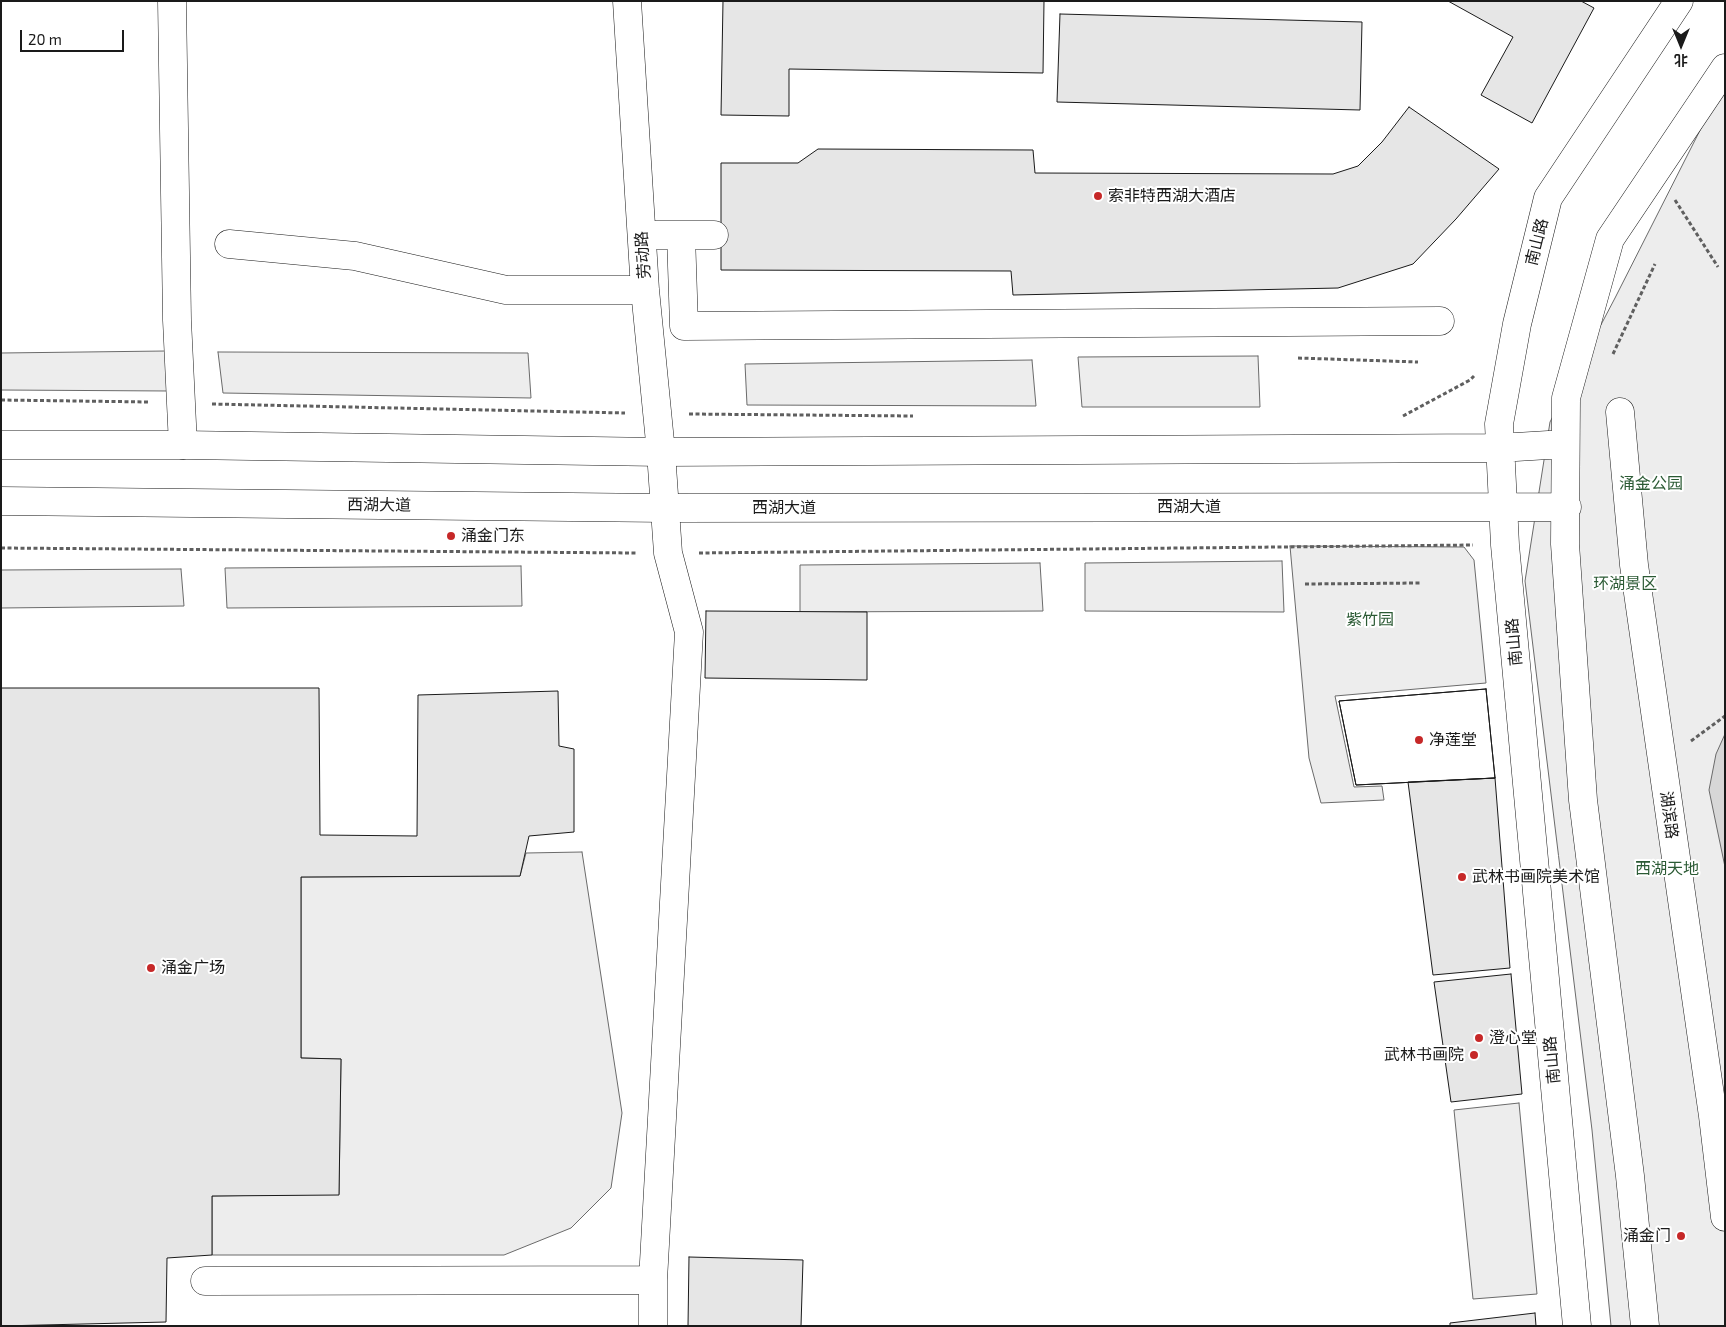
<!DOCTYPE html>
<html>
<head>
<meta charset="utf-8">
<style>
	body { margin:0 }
	#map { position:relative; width:1726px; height:1327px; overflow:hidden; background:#fff; font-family:"Exo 2","Noto Sans SC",sans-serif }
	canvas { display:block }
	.frame { position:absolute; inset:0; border:2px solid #1a1a1a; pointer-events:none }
	.north { position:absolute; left:1656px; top:20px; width:50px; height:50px; -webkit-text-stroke:4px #fff; paint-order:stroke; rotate:180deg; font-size:14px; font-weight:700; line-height:20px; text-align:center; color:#1a1a1a }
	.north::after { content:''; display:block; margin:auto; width:18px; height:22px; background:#1a1a1a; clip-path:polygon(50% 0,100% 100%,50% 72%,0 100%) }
	.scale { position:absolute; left:20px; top:30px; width:104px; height:22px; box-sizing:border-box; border:2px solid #1a1a1a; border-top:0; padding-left:6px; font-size:15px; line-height:18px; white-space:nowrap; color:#1a1a1a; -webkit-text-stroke:4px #fff; paint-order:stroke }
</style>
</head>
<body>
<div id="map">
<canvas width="1726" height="1327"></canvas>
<div class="frame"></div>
<div class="north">北</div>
<div class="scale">20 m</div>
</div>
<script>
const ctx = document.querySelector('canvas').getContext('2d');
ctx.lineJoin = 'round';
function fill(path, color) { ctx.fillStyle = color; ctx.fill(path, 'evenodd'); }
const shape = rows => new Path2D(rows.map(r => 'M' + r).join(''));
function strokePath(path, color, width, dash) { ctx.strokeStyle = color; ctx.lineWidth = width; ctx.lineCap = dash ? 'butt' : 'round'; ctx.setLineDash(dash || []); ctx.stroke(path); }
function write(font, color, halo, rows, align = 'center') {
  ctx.font = font + ' "Exo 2","Noto Sans SC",sans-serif'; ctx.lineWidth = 4; ctx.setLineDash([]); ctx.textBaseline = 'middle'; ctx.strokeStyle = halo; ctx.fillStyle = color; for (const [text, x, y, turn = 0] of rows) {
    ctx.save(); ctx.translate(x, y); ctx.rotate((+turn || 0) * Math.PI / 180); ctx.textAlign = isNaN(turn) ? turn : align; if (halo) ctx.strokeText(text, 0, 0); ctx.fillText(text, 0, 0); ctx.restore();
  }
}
const built = shape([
	[1725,81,1725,1326,1611,1326,1592,1130,1525,581,1550,422,1615,298,1725,81],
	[166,351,169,391,1,390,1,353,166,351],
	[218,352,528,353,531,398,223,393,218,352],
	[1258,356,1260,407,1082,407,1078,357,1258,356],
	[1032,360,1036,406,747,405,745,364,1032,360],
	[1290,546,1464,547,1474,560,1486,683,1335,696,1354,787,1382,786,1384,800,1321,803,1309,758,1290,546],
	[1282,561,1284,612,1085,611,1085,563,1282,561],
	[1040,563,1043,611,800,612,800,565,1040,563],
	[521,566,522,606,227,608,225,568,521,566],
	[181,569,184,606,1,608,1,570,181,569],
	[582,852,622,1113,611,1188,571,1228,504,1255,212,1255,212,1196,339,1194,341,1059,301,1058,301,877,520,876,526,853,582,852],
	[1519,1103,1537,1294,1473,1299,1454,1110,1519,1103]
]);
const water = shape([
	[1725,734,1725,867,1709,790,1716,754,1725,734]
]);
const building = shape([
	[723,1,1044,1,1043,73,789,69,789,116,721,115,723,1],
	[1448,1,1581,1,1594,8,1532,123,1481,95,1513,37,1448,1],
	[1060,14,1362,22,1360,110,1057,102,1060,14],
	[1409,107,1499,169,1456,219,1413,264,1338,288,1013,295,1011,271,721,270,721,163,798,163,818,149,1033,150,1035,173,1333,174,1358,166,1382,142,1409,107],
	[706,611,867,612,867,680,705,678,706,611],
	[1,688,319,688,320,835,417,836,418,695,558,691,559,746,574,749,574,832,529,836,520,876,301,877,301,1058,341,1059,339,1195,212,1196,212,1255,167,1258,166,1322,1,1326,1,688],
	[1486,689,1495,778,1356,785,1339,701,1486,689],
	[1486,689,1495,778,1356,785,1339,701,1486,689],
	[1495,778,1510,968,1433,975,1408,782,1495,778],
	[1511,974,1522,1094,1451,1102,1434,982,1511,974],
	[689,1257,803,1260,801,1326,688,1326,689,1257],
	[1535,1313,1536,1326,1450,1326,1450,1323,1535,1313]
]);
const path = shape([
	[1675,200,1718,267],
	[1613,354,1655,264],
	[1298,358,1418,362],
	[1,400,150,402],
	[212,404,625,413],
	[689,414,913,416],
	[1403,416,1470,380,1474,376],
	[1,548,636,553],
	[699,553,1473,545],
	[1305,584,1420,583],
	[1691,741,1725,716]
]);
const minor = shape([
	[172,1,177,320,183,445],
	[627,1,645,290,661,452,668,553,689,632,653,1280,653,1326],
	[642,235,714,235],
	[681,235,684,326,1440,321],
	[229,244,355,256,506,290,645,290],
	[1620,412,1634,565,1713,1116,1725,1217],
	[205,1281,653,1280]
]);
const major = shape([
	[1,445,183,445,661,452,1499,448,1565,444],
	[1,501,665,508,1567,507],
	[1577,1326,1505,545,1499,424,1517,324,1548,198,1679,1],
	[1645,1326,1630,1176,1583,800,1565,544,1566,398,1610,239,1725,68]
]);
const markers = [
	[1098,196,5,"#c62828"],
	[451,536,5,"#c62828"],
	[1419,740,5,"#c62828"],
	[1462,877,5,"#c62828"],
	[151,968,5,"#c62828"],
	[1479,1038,5,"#c62828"],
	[1474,1055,5,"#c62828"],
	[1681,1236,5,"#c62828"]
];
const poiNames = [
	["索非特西湖大酒店",1108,196],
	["涌金门东",461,536],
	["净莲堂",1429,740],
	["武林书画院美术馆",1472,877],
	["涌金广场",161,968],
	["澄心堂",1489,1038],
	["武林书画院",1464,1055,"right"],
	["涌金门",1671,1236,"right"]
];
const streetNames = [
	["南山路",1537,242,-76],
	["劳动路",643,255,-94],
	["西湖大道",379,505,1],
	["西湖大道",1189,507],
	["西湖大道",784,508],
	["南山路",1514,642,-95],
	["湖滨路",1669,815,82],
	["南山路",1552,1060,-95]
];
const parkNames = [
	["涌金公园",1651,484],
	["环湖景区",1625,584],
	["紫竹园",1370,620],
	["西湖天地",1667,869]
];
fill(built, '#ededed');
strokePath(built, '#6a6a6a', 1);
fill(water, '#d7d7d7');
strokePath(water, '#6a6a6a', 1);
fill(building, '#e6e6e6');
strokePath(building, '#1a1a1a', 1);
strokePath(minor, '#1a1a1a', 29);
strokePath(major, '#1a1a1a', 29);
strokePath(path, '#5f5f5f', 3, [4, 2.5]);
strokePath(minor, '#fff', 28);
strokePath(major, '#fff', 28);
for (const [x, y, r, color] of markers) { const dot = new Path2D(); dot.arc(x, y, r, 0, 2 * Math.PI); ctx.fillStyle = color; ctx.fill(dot); strokePath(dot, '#fff', 2); }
write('16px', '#1a1a1a', '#fff', poiNames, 'left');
write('16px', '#1a1a1a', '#fff', streetNames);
write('16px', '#2b5a34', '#fff', parkNames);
</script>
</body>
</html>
